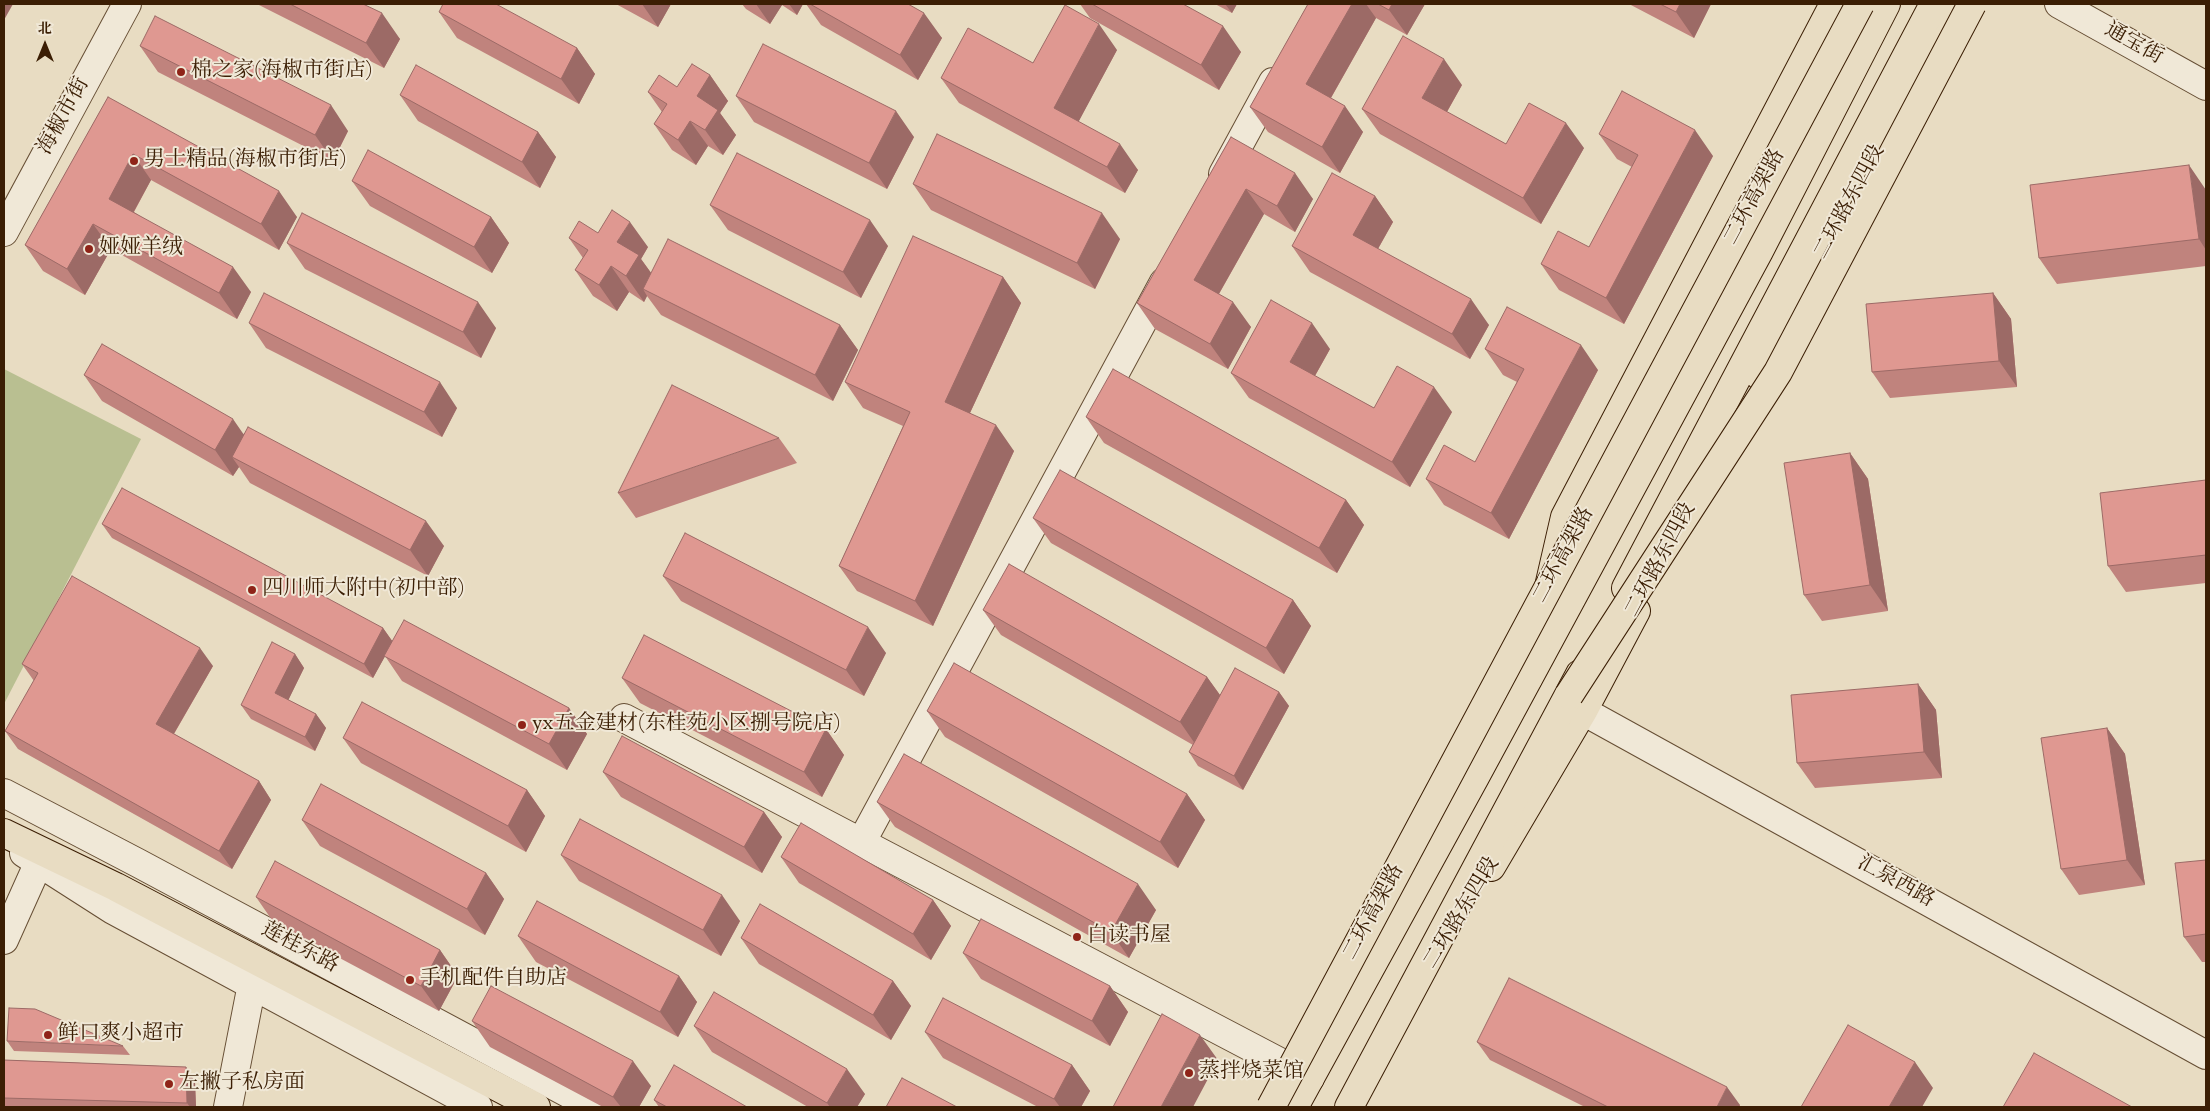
<!DOCTYPE html>
<html>
<head>
<meta charset="utf-8">
<style>
	body { margin:0 }
	#map { position:relative; width:2210px; height:1111px; overflow:hidden; background:#e8dcc2; font-family:"Sorts Mill Goudy","Noto Serif SC",serif }
	canvas { display:block }
	.frame { position:absolute; inset:0; border:5px solid #3b1e04; pointer-events:none }
	.north { position:absolute; left:20px; top:20px; width:50px; height:50px; -webkit-text-stroke:4px #f0e8d7; paint-order:stroke; rotate:0deg; font-size:14px; font-weight:700; line-height:20px; text-align:center; color:#3b1e04 }
	.north::after { content:''; display:block; margin:auto; width:18px; height:22px; background:#3b1e04; clip-path:polygon(50% 0,100% 100%,50% 72%,0 100%) }
</style>
</head>
<body>
<div id="map">
<canvas width="2210" height="1111"></canvas>
<div class="frame"></div>
<div class="north">北</div>
</div>
<script>
const ctx = document.querySelector('canvas').getContext('2d');
ctx.lineJoin = 'round';
function fill(path, color) { ctx.fillStyle = color; ctx.fill(path, 'evenodd'); }
const shape = rows => new Path2D(rows.map(r => 'M' + r).join(''));
function strokePath(path, color, width, dash) { ctx.strokeStyle = color; ctx.lineWidth = width; ctx.lineCap = dash ? 'butt' : 'round'; ctx.setLineDash(dash || []); ctx.stroke(path); }
function write(font, color, halo, rows, align = 'center') {
  ctx.font = font + ' "Sorts Mill Goudy","Noto Serif SC",serif'; ctx.lineWidth = 4; ctx.setLineDash([]); ctx.textBaseline = 'middle'; ctx.strokeStyle = halo; ctx.fillStyle = color; for (const [text, x, y, turn = 0] of rows) {
    ctx.save(); ctx.translate(x, y); ctx.rotate((+turn || 0) * Math.PI / 180); ctx.textAlign = isNaN(turn) ? turn : align; if (halo) ctx.strokeText(text, 0, 0); ctx.fillText(text, 0, 0); ctx.restore();
  }
}
const green = shape([
	[4,369,141,439,4,704]
]);
const minor = shape([
	[2059,4,2206,86],
	[1223,174,1273,82],
	[4,232,127,4],
	[1583,711,2206,1055],
	[624,718,1310,1078],
	[4,793,138,863,594,1107],
	[861,843,1164,282],
	[24,853,113,910,478,1107],
	[4,940,39,862],
	[228,1107,252,984]
]);
const major = shape([
	[1760,376,1956,4],
	[1491,867,1583,711,1636,611],
	[1294,1107,1475,777,1759,251,1886,4]
]);
const highway = shape([
	[1626,588,1934,4],
	[1528,678,1565,517,1834,4],
	[4,833,116,887,536,1107],
	[1349,1107,1580,674]
]);
const highwayBridge = shape([
	[1569,695,1778,372,1972,4],
	[1271,1107,1860,4]
]);
const wall = shape([
	[257,4,363,4,400,39,384,68],
	[616,4,671,4,658,27],
	[742,4,803,4,797,15,782,5,770,24,746,9],
	[806,4,908,4,942,38,918,80,821,25],
	[1080,4,1183,4,1241,52,1219,90,1090,18],
	[1215,4,1237,4,1232,13],
	[1308,4,1425,4,1407,35,1376,18,1331,98,1363,132,1340,173,1268,132,1250,107],
	[1629,4,1711,4,1694,38],
	[439,12,577,48,595,74,579,104,457,38],
	[140,46,348,131,333,161,158,72],
	[1117,50,1078,122,1138,170,1125,193,959,103,941,78],
	[710,75,728,101,720,113,736,135,723,155,708,146,696,165,672,150,654,124,662,112,648,92,677,87],
	[1462,85,1447,112,1506,144,1584,148,1541,224,1380,134,1362,109],
	[400,95,538,132,556,157,540,188,418,121],
	[736,96,914,137,887,189,754,122],
	[108,97,297,217,279,250,151,180,134,212,251,292,237,319,111,249,85,295,43,271,25,245],
	[1599,134,1713,156,1624,324,1559,290,1541,264,1589,247,1632,167,1617,159],
	[1231,137,1313,199,1295,232,1264,214,1219,294,1251,327,1228,369,1155,329,1137,303],
	[352,181,491,217,509,243,492,273,370,206],
	[913,184,1120,239,1095,289,931,210],
	[2206,190,2206,266,2057,284,2039,258],
	[1375,196,1393,222,1378,249,1489,325,1470,359,1310,272,1292,246],
	[710,205,888,246,861,298,728,230],
	[598,233,648,247,641,259,651,273,840,325,858,350,833,401,661,315,647,296,644,302,629,292,617,311,593,296,575,270,583,258,569,238],
	[287,243,496,328,481,358,305,269],
	[1003,277,1021,303,970,413,1014,451,933,626,857,591,839,566,903,426,863,408,845,382],
	[1993,293,2011,319,2017,387,1890,398,1872,372],
	[249,323,457,408,442,437,266,348],
	[1330,349,1315,376,1374,408,1452,412,1410,487,1249,398,1231,373],
	[1485,349,1598,370,1509,539,1444,505,1426,479,1475,462,1517,382,1503,375],
	[84,375,244,434,444,546,428,576,250,483,239,467,233,476,102,401],
	[1086,417,1346,500,1364,525,1337,573,1104,443],
	[779,438,797,463,636,518,618,493],
	[1850,453,1868,479,1888,611,1822,621,1804,595],
	[2206,480,2206,583,2126,592,2108,566],
	[1033,518,1293,600,1311,626,1284,674,1051,543],
	[102,524,383,628,392,641,569,708,587,734,567,770,402,681,385,656,373,678,112,538],
	[663,576,886,653,864,696,681,601],
	[983,610,1207,677,1220,695,1279,692,1289,706,1243,790,1198,766,1189,752,1193,745,1001,635],
	[295,654,304,668,288,700,316,714,326,728,315,751,251,719,241,705],
	[22,664,213,666,174,734,259,781,271,800,232,869,18,749,5,731,34,681],
	[622,678,826,729,844,755,822,797,640,703],
	[1918,684,1936,710,1942,778,1815,788,1797,763],
	[927,711,1187,794,1205,820,1178,868,945,737],
	[2107,728,2125,754,2145,885,2079,895,2061,869],
	[343,738,527,790,545,816,526,852,361,763],
	[603,772,764,812,782,837,762,873,621,797],
	[877,802,1156,910,1129,958,895,827],
	[302,820,486,873,504,899,485,935,320,846],
	[561,855,740,921,721,956,579,881],
	[781,857,933,900,951,926,931,960,799,883],
	[2206,860,2206,962,2202,962,2184,937],
	[256,897,440,950,458,976,439,1011,274,923],
	[518,936,679,976,697,1002,678,1037,536,962],
	[741,938,893,981,911,1006,891,1040,759,964],
	[963,953,1110,986,1128,1012,1110,1046,981,979],
	[472,1021,651,1086,639,1107,603,1107,490,1047],
	[694,1026,865,1094,857,1107,808,1107,712,1052],
	[925,1032,1072,1065,1090,1091,1081,1107,1038,1107,943,1058],
	[7,1041,123,1046,130,1055,14,1051],
	[1477,1042,1740,1105,1739,1107,1585,1107,1490,1060],
	[4,1060,186,1067,195,1082,196,1107,4,1107],
	[654,1100,747,1107,659,1107]
]);
const shadedWall = shape([
	[4,4,13,4,4,20],
	[642,4,671,4,658,27],
	[756,4,781,4,782,5,770,24],
	[789,4,803,4,797,15],
	[1225,4,1237,4,1232,13],
	[1352,4,1366,4,1376,18,1324,110,1306,84],
	[1392,4,1425,4,1407,35,1389,10],
	[1680,4,1711,4,1694,38,1676,12],
	[382,13,400,39,384,68,366,43],
	[924,13,942,38,918,80,900,55],
	[1099,24,1117,50,1072,134,1054,108],
	[1223,26,1241,52,1219,90,1201,65],
	[577,48,595,74,579,104,561,79],
	[1444,59,1462,85,1440,124,1422,98],
	[710,75,728,101,720,113,736,135,723,155,705,130,697,96],
	[331,105,348,131,333,161,315,135],
	[1345,106,1363,132,1340,173,1322,147],
	[896,111,914,137,887,189,869,163],
	[690,121,708,146,696,165,678,140],
	[1566,123,1584,148,1541,224,1523,198],
	[1695,130,1713,156,1624,324,1606,298],
	[538,132,556,157,540,188,522,162],
	[1120,144,1138,170,1125,193,1107,167],
	[133,154,151,180,127,224,109,199],
	[2189,165,2206,190,2206,250,2199,239],
	[1295,173,1313,199,1295,232,1277,206],
	[1246,189,1264,214,1212,306,1194,280],
	[279,191,297,217,279,250,261,224],
	[1375,196,1393,222,1371,261,1353,235],
	[1102,213,1120,239,1095,289,1077,263],
	[491,217,509,243,492,273,474,247],
	[870,220,888,246,861,298,843,272],
	[630,222,648,247,641,259,657,281,643,289,647,296,644,302,626,276,617,242],
	[93,224,111,249,85,295,67,269],
	[611,266,629,292,617,311,599,285],
	[233,267,251,292,237,319,219,293],
	[1003,277,1021,303,963,428,945,402],
	[1993,293,2011,319,2017,387,1999,361],
	[1471,299,1489,325,1470,359,1452,334],
	[478,302,496,328,481,358,463,332],
	[1233,302,1251,327,1228,369,1210,344],
	[1312,323,1330,349,1308,388,1290,362],
	[840,325,858,350,833,401,815,375],
	[1581,345,1598,370,1509,539,1491,513],
	[440,382,457,408,442,437,424,412],
	[1434,387,1452,412,1410,487,1392,462],
	[233,419,251,445,232,457,239,467,233,476,215,450],
	[996,425,1014,451,933,626,915,601],
	[1850,453,1868,479,1888,611,1870,585],
	[1346,500,1364,525,1337,573,1319,548],
	[426,521,444,546,428,576,410,550],
	[1293,600,1311,626,1284,674,1266,648],
	[868,627,886,653,864,696,846,670],
	[383,628,393,642,373,678,364,664],
	[200,648,213,666,169,742,156,724],
	[295,654,304,668,285,707,275,693],
	[1207,677,1225,702,1198,748,1180,722],
	[1918,684,1936,710,1942,778,1924,752],
	[1279,692,1289,706,1243,790,1234,776],
	[569,708,587,734,567,770,549,744],
	[316,714,326,728,315,751,305,737],
	[2107,728,2125,754,2145,885,2127,860],
	[826,729,844,755,822,797,804,772],
	[259,781,271,800,232,869,219,851],
	[527,790,545,816,526,852,508,826],
	[1187,794,1205,820,1178,868,1160,842],
	[764,812,782,837,762,873,744,847],
	[486,873,504,899,485,935,467,909],
	[1138,884,1156,910,1129,958,1111,932],
	[722,895,740,921,721,956,703,930],
	[933,900,951,926,931,960,913,934],
	[440,950,458,976,439,1011,421,986],
	[679,976,697,1002,678,1037,660,1012],
	[893,981,911,1006,891,1040,873,1015],
	[1110,986,1128,1012,1110,1046,1092,1021],
	[1200,1035,1218,1060,1193,1107,1161,1107],
	[633,1061,651,1086,639,1107,621,1107,613,1097],
	[1915,1062,1933,1088,1922,1107,1889,1107],
	[1072,1065,1090,1091,1081,1107,1060,1107,1054,1099],
	[186,1067,195,1082,196,1107,190,1107,187,1103],
	[847,1069,865,1094,857,1107,830,1107,827,1103],
	[1727,1087,1740,1105,1739,1107,1717,1107]
]);
const building = shape([
	[290,4,363,4,382,13,366,43,290,4],
	[443,4,496,4,577,48,561,79,439,12,443,4],
	[810,4,908,4,924,13,900,55,810,4],
	[1092,4,1183,4,1223,26,1201,65,1092,4],
	[1308,4,1352,4,1306,84,1345,106,1322,147,1250,107,1308,4],
	[1378,4,1392,4,1389,10,1378,4],
	[1660,4,1680,4,1676,12,1660,4],
	[1065,5,1099,24,1054,108,1120,144,1107,167,941,78,968,28,1033,63,1065,5],
	[155,16,331,105,315,135,140,46,155,16],
	[1403,36,1444,59,1422,98,1506,144,1529,103,1566,123,1523,198,1362,109,1403,36],
	[763,44,896,111,869,163,736,96,763,44],
	[692,64,710,75,697,96,718,110,705,130,690,121,678,140,654,124,667,104,648,92,659,75,677,87,692,64],
	[416,65,538,132,522,162,400,95,416,65],
	[1622,91,1695,130,1606,298,1541,264,1558,231,1589,247,1638,155,1599,134,1622,91],
	[108,97,279,191,261,224,133,154,109,199,233,267,219,293,93,224,67,269,25,245,108,97],
	[937,134,1102,213,1077,263,913,184,937,134],
	[1231,137,1295,173,1277,206,1246,189,1194,280,1233,302,1210,344,1137,303,1231,137],
	[368,150,491,217,474,247,352,181,368,150],
	[737,153,870,220,843,272,710,205,737,153],
	[2189,165,2199,239,2039,258,2030,185,2189,165],
	[1332,173,1375,196,1353,235,1471,299,1452,334,1292,246,1332,173],
	[612,210,630,222,617,242,639,255,626,276,611,266,599,285,575,270,588,250,569,238,579,221,598,233,612,210],
	[302,213,478,302,463,332,287,243,302,213],
	[913,236,1003,277,945,402,996,425,915,601,839,566,910,412,845,382,913,236],
	[668,239,840,325,815,375,643,289,668,239],
	[264,293,440,382,424,412,249,323,264,293],
	[1993,293,1999,361,1872,372,1866,304,1993,293],
	[1271,300,1312,323,1290,362,1374,408,1397,366,1434,387,1392,462,1231,373,1271,300],
	[1507,307,1581,345,1491,513,1426,479,1444,445,1475,462,1524,369,1485,349,1507,307],
	[102,344,233,419,215,450,84,375,102,344],
	[1113,369,1346,500,1319,548,1086,417,1113,369],
	[672,385,779,438,618,493,672,385],
	[248,427,426,521,410,550,232,457,248,427],
	[1850,453,1870,585,1804,595,1784,463,1850,453],
	[1060,470,1293,600,1266,648,1033,518,1060,470],
	[2206,480,2206,555,2108,566,2100,493,2206,480],
	[122,488,383,628,364,664,102,524,122,488],
	[685,533,868,627,846,670,663,576,685,533],
	[1009,564,1207,677,1180,722,983,610,1009,564],
	[72,576,200,648,156,724,259,781,219,851,5,731,38,673,22,664,72,576],
	[404,620,569,708,549,744,384,656,404,620],
	[644,635,826,729,804,772,622,678,644,635],
	[272,642,295,654,275,693,316,714,305,737,241,705,272,642],
	[954,663,1187,794,1160,842,927,711,954,663],
	[1235,668,1279,692,1234,776,1189,752,1235,668],
	[1918,684,1924,752,1797,763,1791,695,1918,684],
	[362,702,527,790,508,826,343,738,362,702],
	[2107,728,2127,860,2061,869,2041,738,2107,728],
	[622,736,764,812,744,847,603,772,622,736],
	[904,754,1138,884,1111,932,877,802,904,754],
	[321,784,486,873,467,909,302,820,321,784],
	[580,819,722,895,703,930,561,855,580,819],
	[801,823,933,900,913,934,781,857,801,823],
	[2206,860,2206,934,2184,937,2175,863,2206,860],
	[275,861,440,950,421,986,256,897,275,861],
	[537,901,679,976,660,1012,518,936,537,901],
	[760,904,893,981,873,1015,741,938,760,904],
	[981,919,1110,986,1092,1021,963,953,981,919],
	[1509,978,1727,1087,1717,1107,1608,1107,1477,1042,1509,978],
	[491,986,633,1061,613,1097,472,1021,491,986],
	[714,992,847,1069,827,1103,694,1026,714,992],
	[943,998,1072,1065,1054,1099,925,1032,943,998],
	[9,1008,35,1009,123,1046,7,1041,9,1008],
	[1162,1014,1200,1035,1161,1107,1113,1107,1162,1014],
	[1848,1025,1915,1062,1889,1107,1801,1107,1848,1025],
	[2034,1053,2132,1107,2003,1107,2034,1053],
	[4,1060,186,1067,187,1103,4,1098,4,1060],
	[674,1065,747,1107,667,1107,654,1100,674,1065],
	[902,1078,957,1107,886,1107,902,1078]
]);
const markers = [
	[181,72,5,"#8f2418"],
	[134,161,5,"#8f2418"],
	[89,249,5,"#8f2418"],
	[252,590,5,"#8f2418"],
	[522,725,5,"#8f2418"],
	[1077,937,5,"#8f2418"],
	[410,980,5,"#8f2418"],
	[48,1035,5,"#8f2418"],
	[1189,1073,5,"#8f2418"],
	[169,1084,5,"#8f2418"]
];
const streetNames = [
	["通宝街",2133,45,29],
	["海椒市街",65,117,-61],
	["二环高架路",1756,198,-62],
	["二环路东四段",1851,203,-62],
	["二环高架路",1565,556,-62],
	["二环路东四段",1662,561,-62],
	["汇泉西路",1895,883,29],
	["二环高架路",1375,913,-62],
	["二环路东四段",1463,914,-59],
	["莲桂东路",299,949,28]
];
const poiNames = [
	["棉之家(海椒市街店)",191,72],
	["男士精品(海椒市街店)",144,161],
	["娅娅羊绒",99,249],
	["四川师大附中(初中部)",262,590],
	["yx五金建材(东桂苑小区捌号院店)",532,725],
	["白读书屋",1087,937],
	["手机配件自助店",420,980],
	["鲜口爽小超市",58,1035],
	["蒸拌烧菜馆",1199,1073],
	["左撇子私房面",179,1084]
];
fill(green, '#b9bf91');
strokePath(minor, '#664e34', 30);
strokePath(major, '#3b1e04', 30);
strokePath(highway, '#3b1e04', 30);
strokePath(minor, '#f0e8d7', 28);
strokePath(major, '#e8dcc2', 28);
strokePath(highway, '#e8dcc2', 28);
strokePath(highwayBridge, '#3b1e04', 30, []);
strokePath(highwayBridge, '#e8dcc2', 28);
fill(wall, '#c0837d');
fill(shadedWall, '#9c6a66');
fill(building, '#df9891');
strokePath(building, '#9c6a66', 1);
for (const [x, y, r, color] of markers) { const dot = new Path2D(); dot.arc(x, y, r, 0, 2 * Math.PI); ctx.fillStyle = color; ctx.fill(dot); strokePath(dot, '#f0e8d7', 2); }
write('21px', '#3b1e04', '#f0e8d7', streetNames);
write('21px', '#3b1e04', '#f0e8d7', poiNames, 'left');
</script>
</body>
</html>
